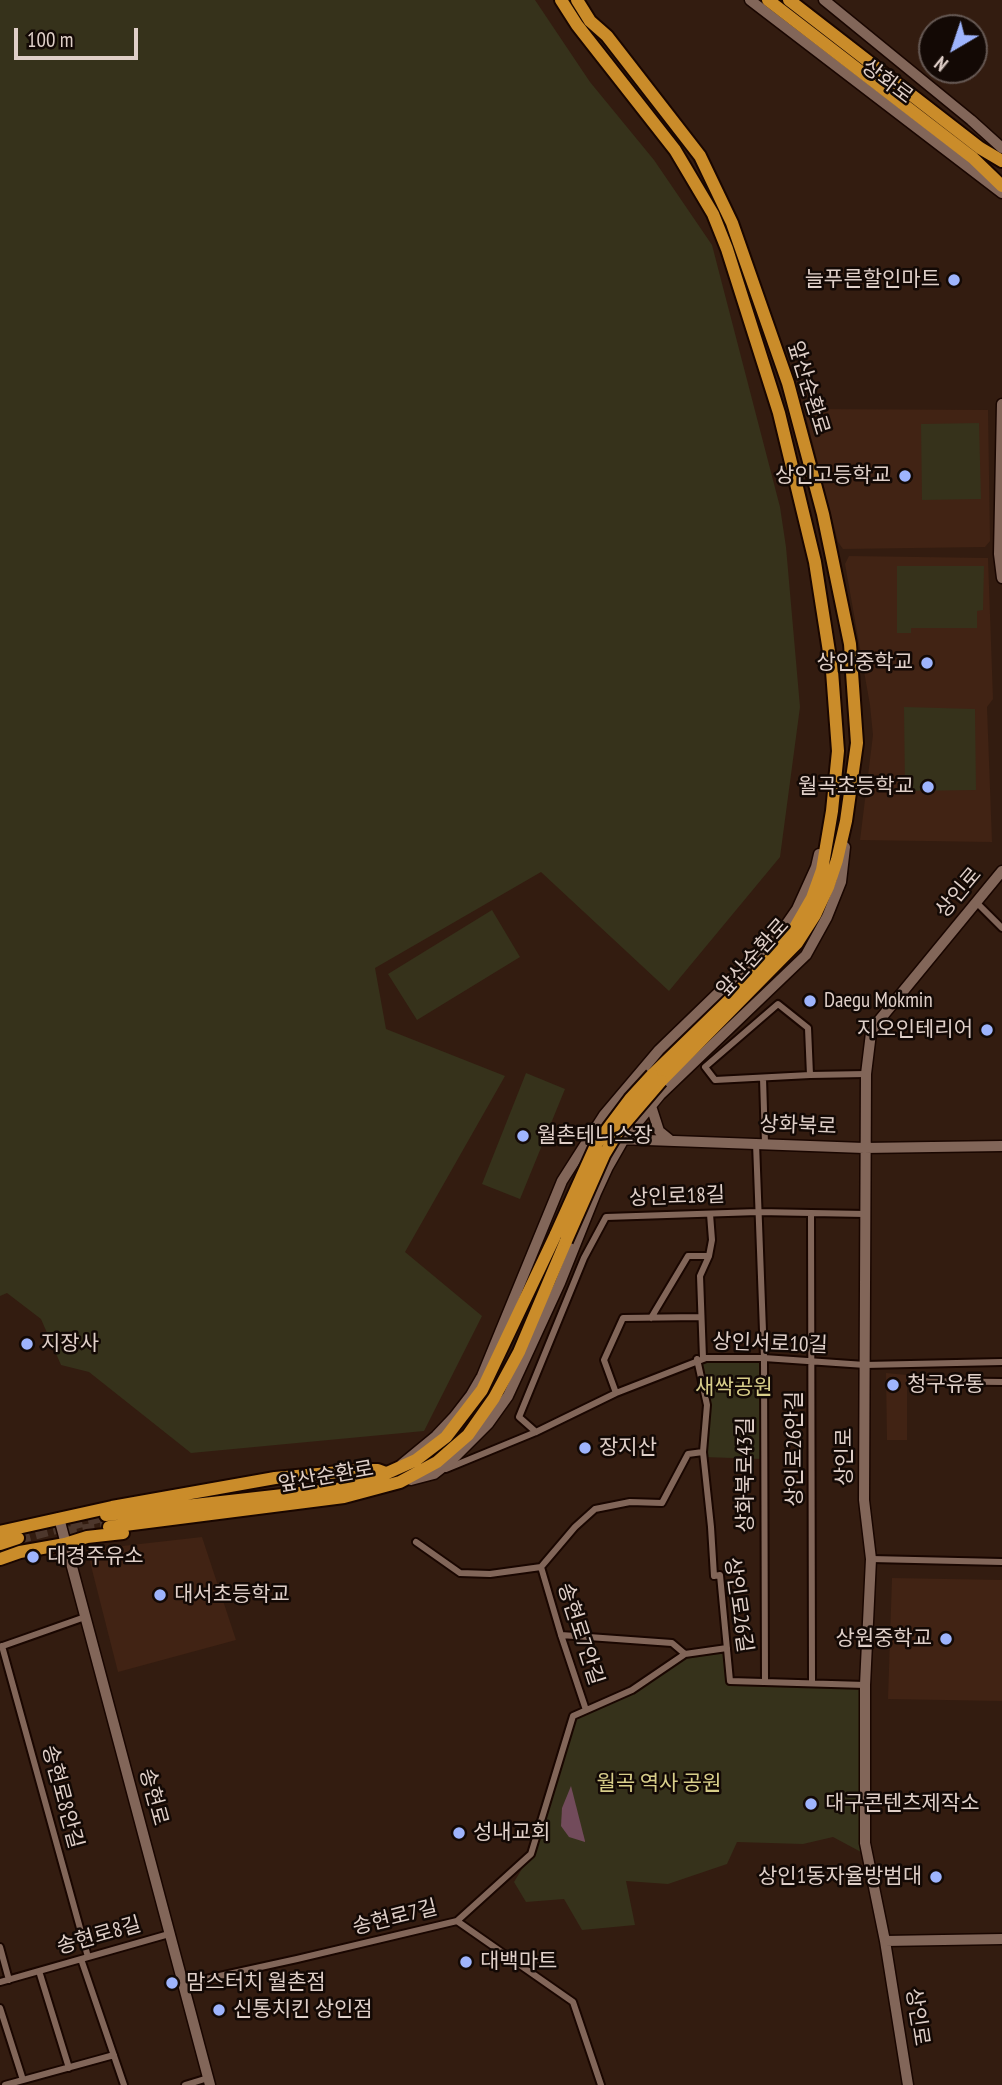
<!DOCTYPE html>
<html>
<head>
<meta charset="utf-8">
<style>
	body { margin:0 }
	#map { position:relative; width:1002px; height:2085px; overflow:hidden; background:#331c10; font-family:"PT Sans Narrow",sans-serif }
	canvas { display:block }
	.north { position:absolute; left:918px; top:14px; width:70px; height:70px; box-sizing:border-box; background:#130905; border:2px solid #655853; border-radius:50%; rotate:219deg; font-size:19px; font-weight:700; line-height:28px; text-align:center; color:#dfcfc8 }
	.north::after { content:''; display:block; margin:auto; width:24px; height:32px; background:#9eb4fd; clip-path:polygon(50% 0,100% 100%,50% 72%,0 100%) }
	.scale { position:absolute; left:14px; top:28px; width:124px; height:32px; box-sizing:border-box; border:4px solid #dfcfc8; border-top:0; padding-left:9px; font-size:21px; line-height:24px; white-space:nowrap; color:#dfcfc8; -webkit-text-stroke:5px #130905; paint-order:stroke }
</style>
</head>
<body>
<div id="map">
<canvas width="1002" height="2085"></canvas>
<div class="north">N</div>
<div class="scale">100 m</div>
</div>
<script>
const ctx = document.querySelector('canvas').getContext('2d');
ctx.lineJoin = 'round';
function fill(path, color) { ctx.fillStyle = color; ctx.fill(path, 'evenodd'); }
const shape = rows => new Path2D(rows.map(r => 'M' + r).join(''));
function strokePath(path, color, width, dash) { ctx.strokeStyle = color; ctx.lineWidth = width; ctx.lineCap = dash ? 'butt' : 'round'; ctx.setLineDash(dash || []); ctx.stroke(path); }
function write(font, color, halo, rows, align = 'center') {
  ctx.font = font + ' "PT Sans Narrow","Noto Sans KR",sans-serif'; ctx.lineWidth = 5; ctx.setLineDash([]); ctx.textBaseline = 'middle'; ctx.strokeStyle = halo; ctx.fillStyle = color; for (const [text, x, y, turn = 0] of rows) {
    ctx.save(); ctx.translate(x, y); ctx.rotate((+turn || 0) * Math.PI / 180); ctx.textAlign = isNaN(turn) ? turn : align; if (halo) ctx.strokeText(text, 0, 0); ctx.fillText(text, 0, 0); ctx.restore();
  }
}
const built = shape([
	[804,409,988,410,990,541,985,547,843,549,838,542],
	[849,556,988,558,993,699,987,707,992,842,860,840,873,735,870,705,845,564],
	[886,1373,907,1375,907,1440,887,1440],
	[202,1537,236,1640,118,1672,87,1550],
	[892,1578,1002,1580,1002,1701,888,1699]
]);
const green = shape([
	[0,0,535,0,590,82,654,160,712,245,780,507,786,547,800,707,780,857,669,991,541,872,375,968,386,1029,505,1076,405,1252,482,1316,424,1431,191,1453,89,1372,61,1365,41,1319,7,1293,0,1296],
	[979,423,981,499,922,500,921,424],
	[897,566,984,566,983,610,977,611,977,628,911,628,911,633,897,633],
	[904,707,975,709,976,790,905,791],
	[492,910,520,957,417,1020,388,974],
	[526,1073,565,1089,520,1199,482,1184],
	[764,1358,763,1459,703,1457,707,1405,697,1359],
	[727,1648,730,1680,865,1685,861,1852,833,1837,803,1844,737,1842,727,1864,668,1884,626,1881,635,1925,582,1930,564,1899,526,1902,514,1882,531,1854,573,1716,632,1690,685,1654]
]);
const water = shape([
	[571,1786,585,1841,585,1842,569,1837,561,1826,562,1808]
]);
const highwayTunnel = shape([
	[65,1533,109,1527],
	[18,1538,106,1515]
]);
const street = shape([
	[976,902,1002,928],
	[810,1075,715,1080,705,1067,778,1004,808,1028,810,1075,866,1074],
	[763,1078,765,1143],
	[756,1143,764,1358,765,1682],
	[811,1215,812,1683],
	[651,1318,688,1256,709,1256],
	[703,1358,700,1276,709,1256,712,1240,710,1214],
	[697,1359,707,1405,703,1452,711,1527,714,1576,720,1575,730,1681,865,1685],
	[912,1381,1002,1382],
	[616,1393,604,1360,623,1318,700,1317],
	[536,1432,519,1417,584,1258,606,1217,758,1212,865,1214],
	[446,1469,536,1432,616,1393,706,1358,764,1358,865,1365,1002,1362],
	[416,1542,460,1573,490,1574,541,1567,575,1527,595,1509,630,1502,662,1503,688,1454,703,1452],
	[871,1559,1002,1562],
	[541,1567,561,1635,586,1710],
	[561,1635,672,1643,685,1654],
	[2,1646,88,1957],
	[0,1647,85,1617],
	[457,1921,573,2002,601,2085],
	[0,1947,9,1980],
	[81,1959,124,2085],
	[39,1971,69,2068],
	[0,1982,169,1934],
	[183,1984,297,1959,457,1921,531,1854,573,1716,632,1690,685,1654,727,1648],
	[0,2008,23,2080],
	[5,2085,114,2055],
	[185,2085,208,2078]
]);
const secondary = shape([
	[750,0,1002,193],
	[824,0,971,120,1002,148],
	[1002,404,999,554,1002,578],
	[651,1106,659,1131,670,1140],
	[620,1139,864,1148,1002,1146],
	[402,1464,436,1436,454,1417,471,1395,482,1376,562,1181,604,1115,659,1050,781,932,797,909,816,867,819,854],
	[411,1480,434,1474,452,1460,488,1424,508,1396,560,1283,596,1193,608,1167,624,1139,660,1095,806,955,827,917,841,882,845,847],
	[59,1518,210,2085],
	[885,1941,1002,1939],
	[908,2085,885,1941,865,1843,865,1685,871,1559,864,1500,866,1074,871,1033,877,1023,1002,871]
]);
const highway = shape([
	[561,0,577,25,675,150,713,214,727,249,779,413,815,562,832,671,838,751,832,811,822,870,812,898,789,938,758,972,652,1075],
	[577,0,590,21,607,36,700,156,732,223,788,383,823,514,850,644,857,743,846,821,837,860,828,887,815,915,797,943,661,1081],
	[768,0,973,158,1002,186],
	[789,0,980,148,1002,161],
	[106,1515,345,1488,376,1478,416,1460,446,1437,482,1390,556,1234],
	[109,1527,344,1497,400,1482,437,1462,468,1435,494,1398,519,1352,566,1241],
	[0,1532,112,1507,275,1478,361,1470,378,1470,386,1473],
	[0,1544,18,1538],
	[0,1559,20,1552,65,1544,87,1537,123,1533]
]);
const highwayBridge = shape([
	[556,1234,597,1143,630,1099,652,1075],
	[566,1241,604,1155,619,1130,661,1081]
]);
const markers = [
	[954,280,7,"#9eb4fd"],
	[905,476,7,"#9eb4fd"],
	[927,663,7,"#9eb4fd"],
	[928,787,7,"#9eb4fd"],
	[810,1001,7,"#9eb4fd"],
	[987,1030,7,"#9eb4fd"],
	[523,1136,7,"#9eb4fd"],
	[27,1344,7,"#9eb4fd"],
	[893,1385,7,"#9eb4fd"],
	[585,1448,7,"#9eb4fd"],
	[33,1557,7,"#9eb4fd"],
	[160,1595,7,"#9eb4fd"],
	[946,1639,7,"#9eb4fd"],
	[811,1804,7,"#9eb4fd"],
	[459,1833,7,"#9eb4fd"],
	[936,1877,7,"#9eb4fd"],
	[466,1962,7,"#9eb4fd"],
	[172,1983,7,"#9eb4fd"],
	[219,2010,7,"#9eb4fd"]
];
const streetNames = [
	["상화로",887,82,37],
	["앞산순환로",808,388,73],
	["상인로",959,893,-50],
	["앞산순환로",753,958,-48],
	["상화북로",798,1126,2],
	["상인로18길",677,1197,-2],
	["상인서로10길",770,1344,2],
	["상인로26안길",795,1449,-90],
	["상인로",845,1457,-90],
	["상화북로43길",746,1475,-90],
	["앞산순환로",326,1477,-10],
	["상인로26길",738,1605,82],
	["송현로7안길",580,1634,72],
	["송현로8안길",62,1797,75],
	["송현로",153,1797,75],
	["송현로7길",395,1918,-14],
	["송현로8길",99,1936,-16],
	["상인로",917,2017,81]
];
const poiNames = [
	["늘푸른할인마트",940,280,"right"],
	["상인고등학교",891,476,"right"],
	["상인중학교",913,663,"right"],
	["월곡초등학교",914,787,"right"],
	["Daegu Mokmin",824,1001],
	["지오인테리어",973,1030,"right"],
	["월촌테니스장",537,1136],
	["지장사",41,1344],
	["청구유통",907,1385],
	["장지산",599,1448],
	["대경주유소",47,1557],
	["대서초등학교",174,1595],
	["상원중학교",932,1639,"right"],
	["대구콘텐츠제작소",825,1804],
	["성내교회",473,1833],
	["상인1동자율방범대",922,1877,"right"],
	["대백마트",480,1962],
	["맘스터치 월촌점",186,1983],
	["신통치킨 상인점",233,2010]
];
const parkNames = [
	["새싹공원",734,1388],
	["월곡 역사 공원",659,1784]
];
fill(built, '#412314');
fill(green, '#36321b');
fill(water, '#724b5b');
strokePath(highwayTunnel, '#4d372c', 12, [12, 6]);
strokePath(street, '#190600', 10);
strokePath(secondary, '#190600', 13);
strokePath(highway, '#190600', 16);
strokePath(street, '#826659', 6);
strokePath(secondary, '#826659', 10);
strokePath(highway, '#ca8c2a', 12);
strokePath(highwayBridge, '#190600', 16, []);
strokePath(highwayBridge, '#ca8c2a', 12);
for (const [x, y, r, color] of markers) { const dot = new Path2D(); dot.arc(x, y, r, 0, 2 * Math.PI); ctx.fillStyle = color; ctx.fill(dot); strokePath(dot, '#130905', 2.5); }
write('21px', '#dfcfc8', '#130905', streetNames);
write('21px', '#dfcfc8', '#130905', poiNames, 'left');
write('21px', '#d8ce8a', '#130905', parkNames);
</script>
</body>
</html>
